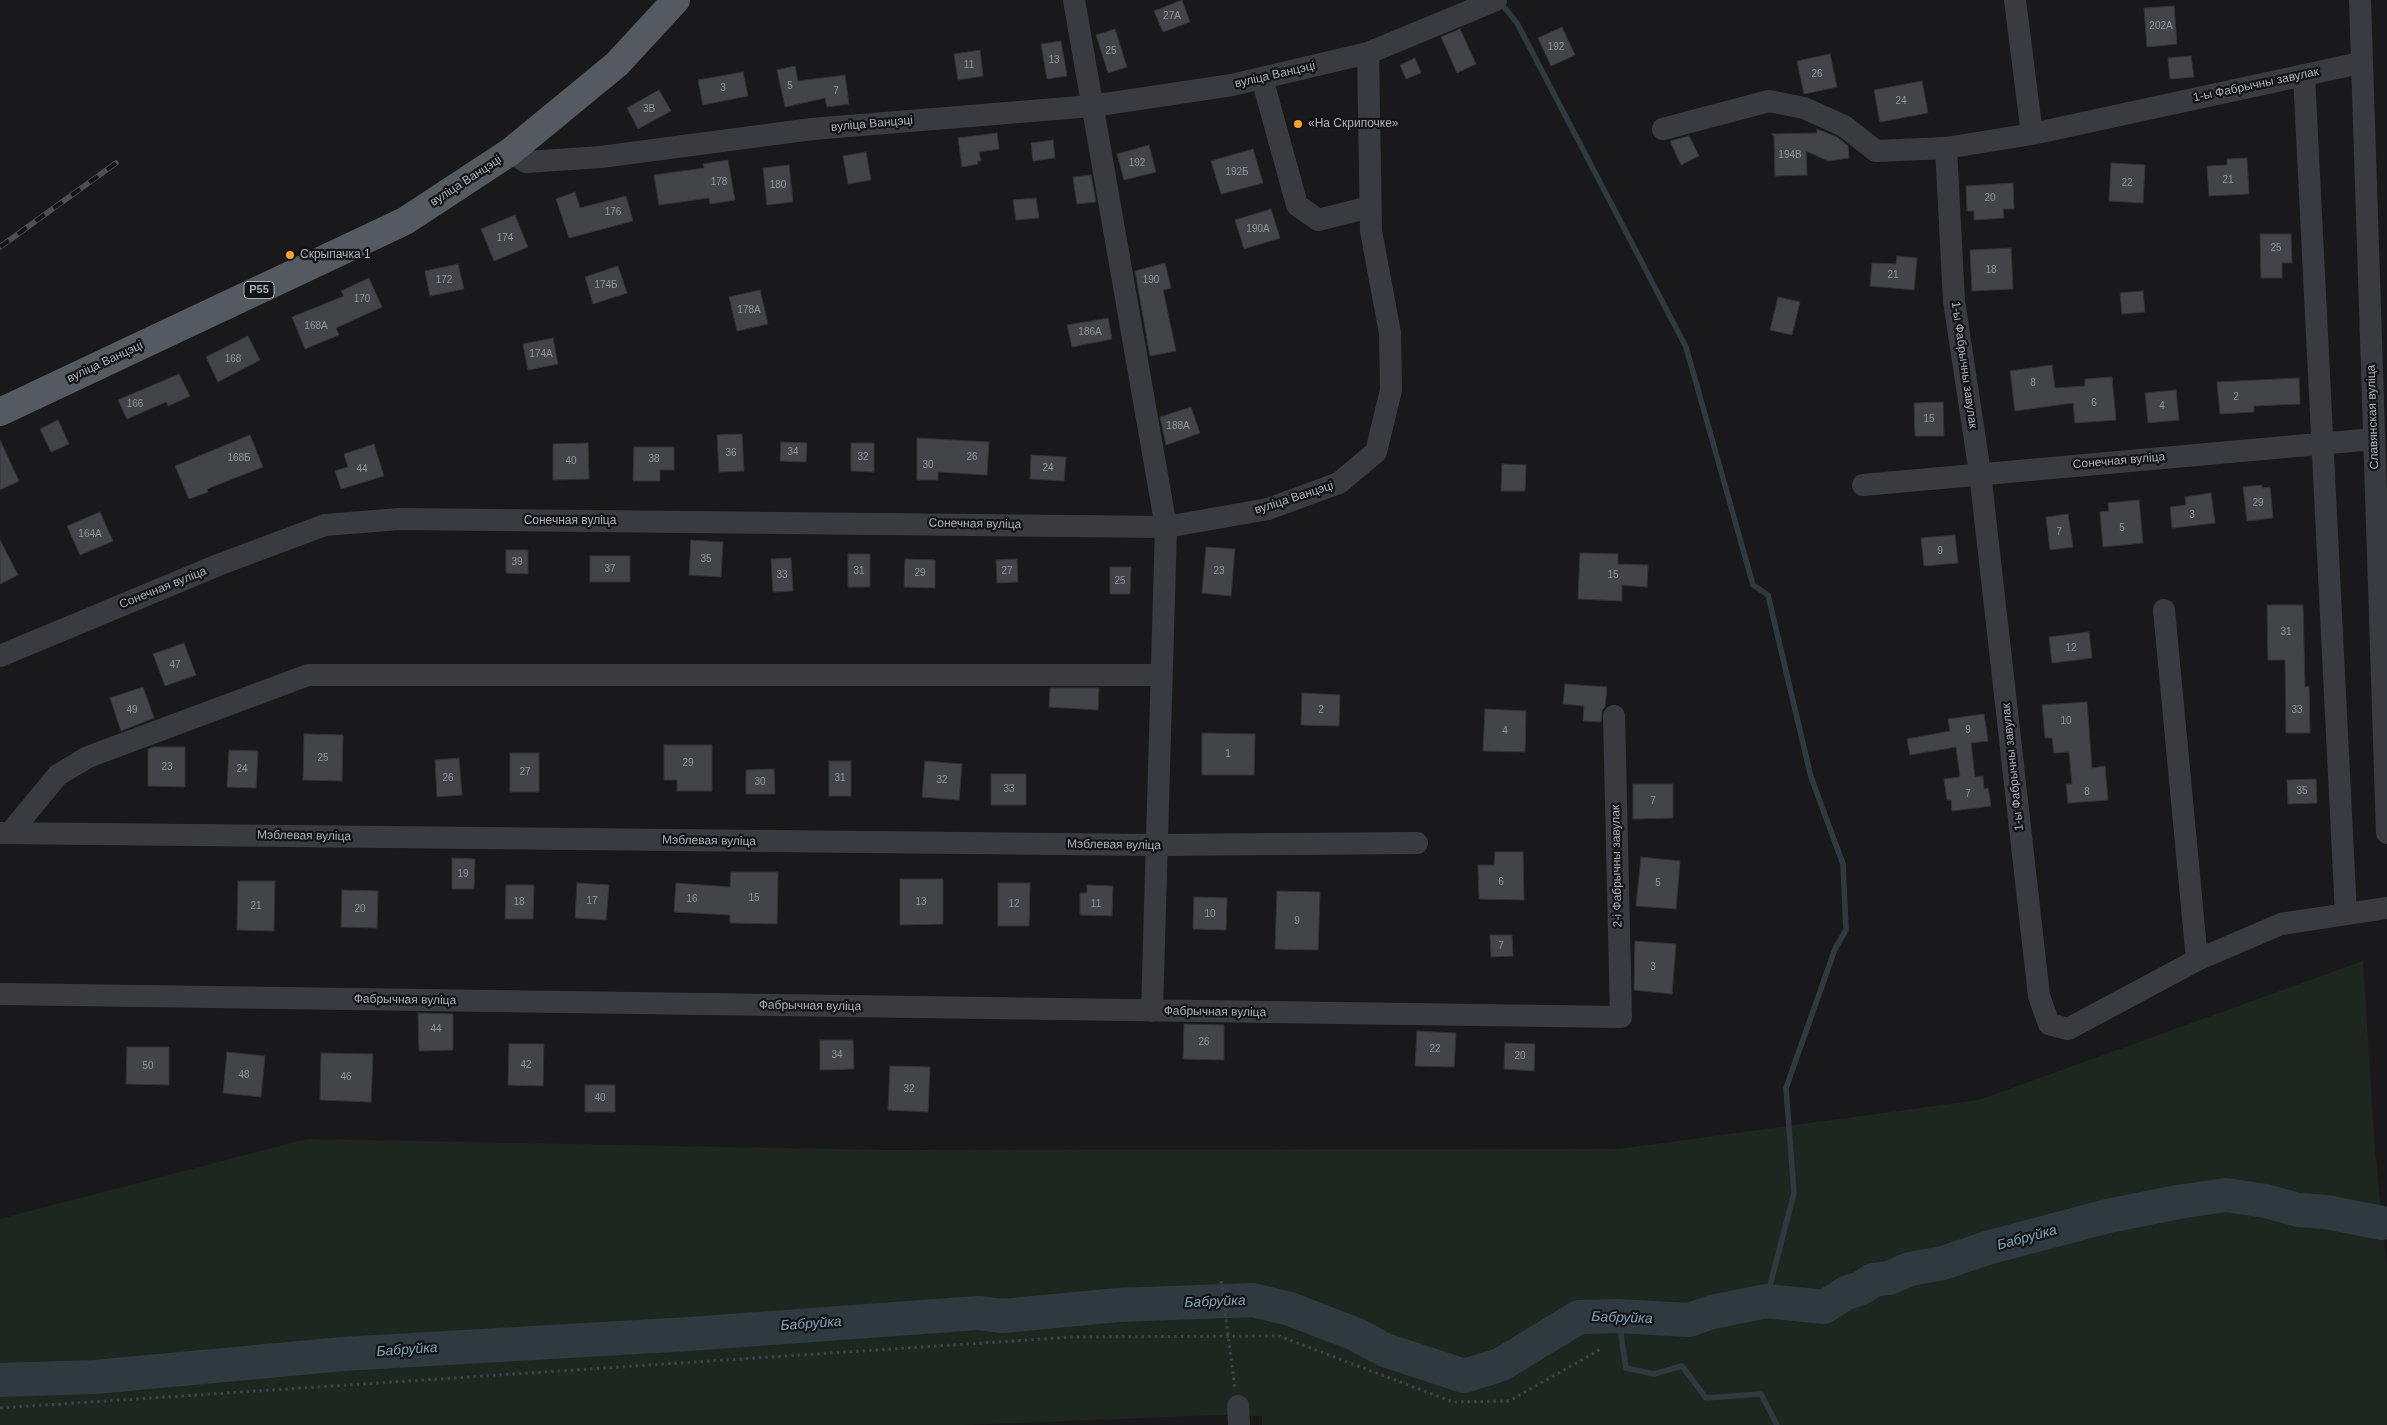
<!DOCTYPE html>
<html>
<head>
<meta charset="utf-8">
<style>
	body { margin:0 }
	canvas { display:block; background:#19191b }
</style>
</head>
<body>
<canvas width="2387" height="1425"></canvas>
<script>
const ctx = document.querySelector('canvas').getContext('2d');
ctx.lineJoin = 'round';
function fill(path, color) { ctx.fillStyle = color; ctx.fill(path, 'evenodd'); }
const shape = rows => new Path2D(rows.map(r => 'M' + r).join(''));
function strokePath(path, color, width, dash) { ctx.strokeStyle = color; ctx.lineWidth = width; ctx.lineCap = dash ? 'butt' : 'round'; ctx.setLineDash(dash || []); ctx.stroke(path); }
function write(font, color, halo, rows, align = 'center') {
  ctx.font = font + ' Helvetica,sans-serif'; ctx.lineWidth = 4.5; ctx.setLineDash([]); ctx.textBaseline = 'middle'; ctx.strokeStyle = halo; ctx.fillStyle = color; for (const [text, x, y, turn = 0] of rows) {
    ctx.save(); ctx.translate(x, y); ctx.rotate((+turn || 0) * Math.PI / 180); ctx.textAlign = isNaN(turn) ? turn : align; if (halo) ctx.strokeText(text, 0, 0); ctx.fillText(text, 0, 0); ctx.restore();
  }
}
const green = shape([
	[2363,961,2375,1151,2387,1268,2387,1425,1262,1425,1262,1416,1217,1415,962,1425,0,1425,0,1219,307,1139,881,1150,1619,1149,1979,1100]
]);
const stream = shape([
	[1500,2,1517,23,1686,347,1753,585,1768,595,1811,777,1843,864,1846,930,1835,949,1786,1088,1794,1193,1766,1301],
	[1618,1316,1626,1368,1654,1374,1682,1366,1706,1398,1761,1394,1777,1425]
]);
const river = shape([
	[0,1380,95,1377,343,1354,689,1334,978,1313,1003,1316,1118,1305,1253,1300,1290,1309,1355,1334,1385,1350,1464,1376,1500,1365,1579,1317,1618,1316,1689,1320,1712,1312,1766,1301,1824,1307,1846,1293,1861,1288,1873,1280,1889,1278,1910,1269,1943,1263,1987,1248,2108,1216,2178,1202,2226,1195,2266,1201,2298,1210,2326,1212,2382,1223]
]);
const building = shape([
	[1182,0,1190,22,1163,32,1154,11,1182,0],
	[2174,6,2177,44,2147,47,2144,8,2174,6],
	[1562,27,1575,55,1551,66,1538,38,1562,27],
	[1115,29,1127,67,1108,73,1096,35,1115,29],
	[1460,29,1476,64,1457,73,1441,37,1460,29],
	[1061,41,1067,76,1047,79,1041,44,1061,41],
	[980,50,983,76,958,80,954,54,980,50],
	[1830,54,1837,87,1804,94,1797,61,1830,54],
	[2191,56,2194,77,2170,79,2168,58,2191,56],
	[1415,58,1421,73,1406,79,1400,65,1415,58],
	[795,66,798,81,845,75,849,104,827,107,825,98,785,107,777,70,795,66],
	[743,72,748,96,703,105,698,80,743,72],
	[1922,81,1928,113,1880,122,1874,90,1922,81],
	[659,90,671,111,638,129,627,108,659,90],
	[1817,129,1837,137,1848,146,1849,158,1828,161,1806,151,1807,175,1775,176,1774,136,1771,134,1817,133,1817,129],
	[997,133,999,149,979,152,981,161,978,161,978,164,962,167,958,138,997,133],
	[1689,136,1699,156,1681,165,1670,141,1689,136],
	[1053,140,1055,158,1033,161,1031,143,1053,140],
	[1149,145,1156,172,1124,180,1117,154,1149,145],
	[1253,149,1263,183,1221,194,1211,161,1253,149],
	[866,152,871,180,848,184,843,156,866,152],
	[2247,158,2249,194,2209,196,2207,166,2227,165,2227,159,2247,158],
	[728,160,735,200,710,204,709,198,659,205,654,175,704,168,703,164,728,160],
	[2111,163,2145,165,2143,203,2109,201,2111,163],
	[789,165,793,202,767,205,763,168,789,165],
	[1091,175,1096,202,1077,204,1073,177,1091,175],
	[2013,183,2014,209,2003,209,2004,218,1974,220,1974,211,1967,211,1966,186,2013,183],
	[575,192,580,208,626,196,633,221,569,238,556,199,575,192],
	[1036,198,1039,218,1016,220,1013,200,1036,198],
	[1271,209,1280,238,1244,249,1235,220,1271,209],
	[515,215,528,247,494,261,481,229,515,215],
	[2260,234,2291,234,2292,263,2282,263,2282,278,2261,278,2260,234],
	[2011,248,2013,289,1972,291,1970,250,2011,248],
	[1897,256,1917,258,1914,290,1870,286,1872,263,1896,264,1897,256],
	[1165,263,1171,288,1163,290,1176,351,1150,356,1135,271,1165,263],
	[458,264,464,289,430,296,425,271,458,264],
	[618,266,627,293,593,304,585,277,618,266],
	[369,278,382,307,336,328,339,335,305,349,292,317,344,296,341,291,369,278],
	[760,290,768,324,737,331,729,297,760,290],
	[2143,291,2145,312,2122,314,2120,293,2143,291],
	[1778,297,1800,302,1792,335,1770,330,1778,297],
	[1108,318,1112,339,1072,347,1067,325,1108,318],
	[248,336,260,360,218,382,206,357,248,336],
	[553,338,558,364,528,370,523,344,553,338],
	[2052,365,2055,388,2085,386,2085,379,2112,377,2116,420,2075,423,2073,403,2015,411,2010,371,2052,365],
	[179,374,190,396,168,406,166,402,127,419,118,400,179,374],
	[2299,378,2300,404,2254,406,2254,412,2220,414,2217,382,2299,378],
	[2176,390,2179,420,2148,423,2145,393,2176,390],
	[1943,402,1944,436,1915,436,1914,403,1943,402],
	[1191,407,1200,433,1166,445,1160,417,1191,407],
	[58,420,69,444,51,452,40,429,58,420],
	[742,434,744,471,719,472,717,435,742,434],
	[250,435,263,467,207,489,208,492,189,499,175,466,250,435],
	[917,438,989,442,987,475,938,472,938,480,917,480,917,438],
	[0,440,19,481,0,490,0,440],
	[781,442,807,443,806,462,780,461,781,442],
	[588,443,589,479,553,480,553,444,588,443],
	[851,443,874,443,874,472,851,471,851,443],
	[374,444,384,476,341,489,335,471,348,467,344,454,374,444],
	[634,447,674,447,674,470,660,470,660,481,633,481,634,447],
	[1031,455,1066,457,1064,481,1030,479,1031,455],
	[1502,464,1526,465,1525,491,1501,491,1502,464],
	[2262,485,2262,488,2270,487,2273,518,2247,521,2243,487,2262,485],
	[2211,493,2215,523,2172,528,2170,507,2186,505,2185,497,2211,493],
	[2139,500,2143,543,2103,547,2100,512,2109,511,2108,503,2139,500],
	[100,512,113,541,80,555,67,526,100,512],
	[2068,514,2073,547,2050,550,2046,517,2068,514],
	[1955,535,1958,563,1924,566,1921,538,1955,535],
	[0,540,18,575,0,584,0,540],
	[691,540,723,542,721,577,689,575,691,540],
	[1206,547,1235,549,1231,596,1202,593,1206,547],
	[506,550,528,550,528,574,506,573,506,550],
	[1580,553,1618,554,1618,564,1648,565,1647,587,1622,585,1622,601,1578,599,1580,553],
	[848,554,870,554,870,587,848,587,848,554],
	[590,556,630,556,630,582,590,582,590,556],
	[791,558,793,591,773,592,771,559,791,558],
	[905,559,935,560,935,588,904,587,905,559],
	[1017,559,1018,582,997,583,996,560,1017,559],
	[1110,567,1131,567,1130,594,1110,594,1110,567],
	[2267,605,2303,605,2305,687,2309,686,2310,733,2286,733,2285,660,2268,660,2267,605],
	[2089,632,2092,658,2052,663,2049,637,2089,632],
	[184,643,196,675,165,686,153,654,184,643],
	[1565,684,1607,687,1605,707,1602,710,1601,722,1583,721,1584,706,1563,704,1565,684],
	[143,687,154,718,121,731,110,698,143,687],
	[1050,688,1099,688,1098,710,1049,707,1050,688],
	[1302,693,1340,695,1339,726,1301,725,1302,693],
	[2087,702,2092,768,2105,766,2108,800,2068,803,2066,784,2072,784,2069,752,2054,753,2052,738,2045,738,2042,705,2087,702],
	[1485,709,1526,711,1525,752,1483,751,1485,709],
	[1984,714,1988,741,1971,743,1975,777,1983,776,1984,789,1988,788,1991,806,1952,811,1951,800,1947,800,1944,779,1960,777,1956,747,1910,755,1907,739,1950,731,1948,719,1984,714],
	[1202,733,1255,734,1254,775,1202,775,1202,733],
	[304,734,343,735,342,781,303,780,304,734],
	[664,745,712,745,712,791,677,791,677,780,664,780,664,745],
	[154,747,185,747,185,787,148,786,148,749,154,747],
	[229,750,258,751,256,788,227,787,229,750],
	[510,753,539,753,539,792,510,792,510,753],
	[459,758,462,795,437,797,435,760,459,758],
	[829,761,851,761,851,796,829,796,829,761],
	[925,761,962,764,959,800,922,797,925,761],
	[774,769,775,794,746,794,746,770,774,769],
	[991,774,1026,774,1026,805,991,805,991,774],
	[2316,779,2317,803,2288,804,2287,780,2316,779],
	[1633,784,1673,784,1673,818,1633,819,1633,784],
	[1495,852,1523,852,1524,900,1479,899,1478,865,1494,865,1495,852],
	[1641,857,1680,861,1676,909,1636,906,1641,857],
	[452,858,475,859,474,889,452,889,452,858],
	[731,872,778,872,777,924,730,923,730,915,674,912,676,883,730,887,731,872],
	[900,879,943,879,943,924,900,925,900,879],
	[238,881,275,881,274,931,237,930,238,881],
	[577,883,609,885,606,920,575,918,577,883],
	[998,883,1030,883,1029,926,998,926,998,883],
	[506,885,534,885,533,919,505,919,506,885],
	[1087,885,1113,886,1112,916,1080,915,1080,893,1087,893,1087,885],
	[342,890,378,891,377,928,341,927,342,890],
	[1277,891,1320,892,1318,950,1275,949,1277,891],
	[1194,897,1227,898,1226,930,1193,929,1194,897],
	[1490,935,1512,935,1513,956,1491,957,1490,935],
	[1635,941,1676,944,1672,994,1634,990,1635,941],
	[418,1013,453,1014,453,1050,419,1051,418,1013],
	[1184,1024,1224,1025,1224,1060,1183,1059,1184,1024],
	[1417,1031,1456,1033,1454,1067,1415,1066,1417,1031],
	[820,1040,853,1040,854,1069,820,1070,820,1040],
	[1505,1043,1535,1044,1534,1071,1504,1069,1505,1043],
	[509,1044,544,1044,543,1086,508,1085,509,1044],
	[127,1047,169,1047,169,1085,126,1084,127,1047],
	[227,1052,265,1056,261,1097,223,1093,227,1052],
	[321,1053,373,1054,371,1102,320,1100,321,1053],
	[890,1066,930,1067,928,1112,888,1110,890,1066],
	[585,1085,615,1085,615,1112,585,1112,585,1085]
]);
const path = shape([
	[1221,1281,1235,1388],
	[0,1408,1073,1337,1279,1336,1453,1402,1509,1401,1601,1349]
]);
const minor = shape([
	[1074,0,1166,527,1152,1011],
	[2015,0,2032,134],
	[2360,0,2387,833],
	[2304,75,2346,914],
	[1262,78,1297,205,1318,220,1370,207],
	[1663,129,1769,101,1804,108,1844,126,1876,151,1946,148,1954,301,1980,473,2039,996,2049,1024,2068,1029,2197,960,2281,924,2387,908],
	[1946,148,2032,134,2360,63],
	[510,152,526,162,601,157,812,129,1092,106,1232,85,1368,53,1496,0],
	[1863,485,2374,439],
	[2164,610,2197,960],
	[0,656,218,565,325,525,399,519,1166,527,1268,509,1339,483,1376,452,1391,390,1390,333,1371,231,1368,53],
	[0,833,1156,845,1417,843],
	[10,833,58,775,88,757,308,675,1161,675],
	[0,994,1621,1017,1614,716],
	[1238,1406,1239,1425]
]);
const major = shape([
	[0,412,405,221,510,152,617,64,676,0]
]);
const rail = shape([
	[0,247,116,163]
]);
const markers = [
	[1298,124,5,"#fba031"],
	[290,255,5,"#fba031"]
];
const numberNames = [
	["27А",1172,16],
	["202А",2161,26],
	["192",1556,47],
	["25",1111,51],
	["13",1054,60],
	["11",969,65],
	["26",1817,74],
	["5",790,86],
	["3",723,88],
	["7",836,91],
	["24",1901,101],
	["3В",649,109],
	["194В",1790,155],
	["192",1137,163],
	["192Б",1237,172],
	["21",2228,180],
	["178",719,182],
	["22",2127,183],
	["180",778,185],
	["20",1990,198],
	["176",613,212],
	["190А",1258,229],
	["174",505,238],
	["25",2276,248],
	["18",1991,270],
	["21",1893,275],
	["172",444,280],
	["190",1151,280],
	["174Б",606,285],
	["170",362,299],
	["178А",749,310],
	["168А",316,326],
	["186А",1090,332],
	["174А",541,354],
	["168",233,359],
	["8",2033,383],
	["2",2236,397],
	["6",2094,403],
	["166",135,404],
	["4",2162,406],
	["15",1929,419],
	["188А",1178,426],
	["34",793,452],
	["36",731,453],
	["32",863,457],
	["26",972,457],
	["168Б",239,458],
	["38",654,459],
	["40",571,461],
	["30",928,465],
	["24",1048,468],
	["44",362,469],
	["29",2258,503],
	["3",2192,515],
	["5",2122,528],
	["7",2059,532],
	["164А",90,534],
	["9",1940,551],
	["35",706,559],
	["39",517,562],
	["37",610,569],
	["31",859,571],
	["27",1007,571],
	["23",1219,571],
	["29",920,573],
	["33",782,575],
	["15",1613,575],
	["25",1120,581],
	["31",2286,632],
	["12",2071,648],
	["47",175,665],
	["49",132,710],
	["2",1321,710],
	["33",2297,710],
	["10",2066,721],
	["9",1968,730],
	["4",1505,731],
	["1",1228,754],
	["25",323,758],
	["29",688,763],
	["23",167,767],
	["24",242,769],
	["27",525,772],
	["26",448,778],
	["31",840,778],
	["32",942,780],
	["30",760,782],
	["33",1009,789],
	["35",2302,791],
	["8",2087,792],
	["7",1968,794],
	["7",1653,801],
	["19",463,874],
	["6",1501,882],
	["5",1658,883],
	["15",754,898],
	["16",692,899],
	["17",592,901],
	["18",519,902],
	["13",921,902],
	["12",1014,904],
	["11",1096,904],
	["21",256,906],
	["20",360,909],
	["10",1210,914],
	["9",1297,921],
	["7",1501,946],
	["3",1653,967],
	["44",436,1029],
	["26",1204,1042],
	["22",1435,1049],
	["34",837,1055],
	["20",1520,1056],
	["42",526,1065],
	["50",148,1066],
	["48",244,1075],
	["46",346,1077],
	["32",909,1089],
	["40",600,1098]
];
const shields = [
	[259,290,30]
];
const shieldNames = [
	["Р55",259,290]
];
const streetNames = [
	["вуліца Ванцэці",1275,75,-13],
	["1-ы Фабрычны завулак",2256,85,-12],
	["вуліца Ванцэці",872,124,-5],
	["вуліца Ванцэці",466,181,-33],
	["вуліца Ванцэці",105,362,-25],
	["1-ы Фабрычны завулак",1964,365,82],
	["Славянская вуліца",2373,417,-92],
	["Сонечная вуліца",2119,461,-5],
	["вуліца Ванцэці",1294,498,-18],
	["Сонечная вуліца",570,521],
	["Сонечная вуліца",975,524,1],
	["Сонечная вуліца",163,588,-22],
	["1-ы Фабрычны завулак",2013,767,-96],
	["Мэблевая вуліца",304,836,1],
	["Мэблевая вуліца",709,841,1],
	["Мэблевая вуліца",1114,845,1],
	["2-і Фабрычны завулак",1617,866,-91],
	["Фабрычная вуліца",405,1000,1],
	["Фабрычная вуліца",810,1006,1],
	["Фабрычная вуліца",1215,1012,1]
];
const poiNames = [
	["«На Скрипочке»",1308,124],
	["Скрыпачка 1",300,255]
];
const waterNames = [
	["Бабруйка",2027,1238,-15],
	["Бабруйка",1215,1302,-2],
	["Бабруйка",1622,1318,2],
	["Бабруйка",811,1324,-4],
	["Бабруйка",407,1350,-4]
];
fill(green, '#1e271f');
strokePath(stream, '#2e3a40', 5.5);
strokePath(river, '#2e3a40', 34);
fill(building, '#434448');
strokePath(building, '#333337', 1);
strokePath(path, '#3f4347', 3, [2.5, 4]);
strokePath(minor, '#3a3b40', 22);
strokePath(major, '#555960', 28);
strokePath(rail, '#4c5056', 5.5);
strokePath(rail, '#141416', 4, [11]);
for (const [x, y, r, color] of markers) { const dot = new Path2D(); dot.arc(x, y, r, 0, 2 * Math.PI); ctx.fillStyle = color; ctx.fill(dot); strokePath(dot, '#141416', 2); }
write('10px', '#91969e', null, numberNames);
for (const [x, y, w] of shields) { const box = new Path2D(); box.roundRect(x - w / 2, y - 8.5, w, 17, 4); ctx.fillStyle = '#141416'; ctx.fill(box); strokePath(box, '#abb2bb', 1); }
write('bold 11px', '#abb2bb', null, shieldNames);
write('12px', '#abb2bb', '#141416', streetNames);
write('12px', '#abb2bb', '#141416', poiNames, 'left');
write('italic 14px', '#80a4b8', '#141416', waterNames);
</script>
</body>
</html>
